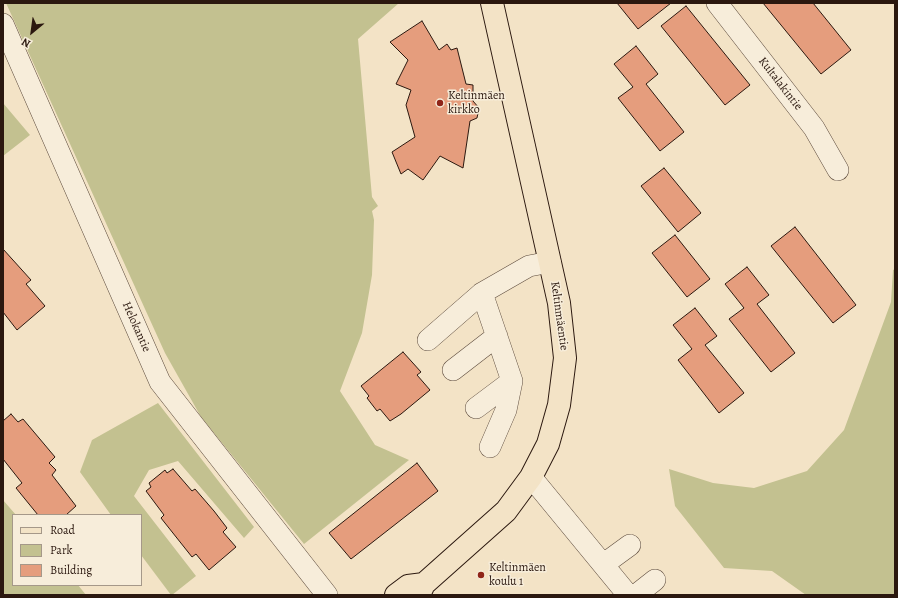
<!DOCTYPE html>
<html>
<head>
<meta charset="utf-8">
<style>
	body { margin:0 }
	#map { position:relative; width:898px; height:598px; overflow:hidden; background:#f3e3c6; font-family:Alegreya,serif }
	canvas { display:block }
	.frame { position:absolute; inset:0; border:4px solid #2b180f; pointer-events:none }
	.legend { position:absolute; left:12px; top:514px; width:130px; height:72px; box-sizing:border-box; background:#f7edda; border:1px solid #a59889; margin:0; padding:5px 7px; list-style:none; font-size:12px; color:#2b180f }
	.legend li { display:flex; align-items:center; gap:8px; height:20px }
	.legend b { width:20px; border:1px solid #a59889 }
	.north { position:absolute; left:12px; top:12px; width:40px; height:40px; -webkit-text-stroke:3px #f7edda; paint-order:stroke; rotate:209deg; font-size:11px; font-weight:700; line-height:16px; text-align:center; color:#2b180f }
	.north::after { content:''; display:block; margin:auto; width:14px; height:18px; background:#2b180f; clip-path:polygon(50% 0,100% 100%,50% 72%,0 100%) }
</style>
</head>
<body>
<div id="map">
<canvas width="898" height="598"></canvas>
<div class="frame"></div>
<ul class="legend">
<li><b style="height:5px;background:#f3e3c6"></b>Road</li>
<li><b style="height:11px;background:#c3c190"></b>Park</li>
<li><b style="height:11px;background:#e59d7d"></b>Building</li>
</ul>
<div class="north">N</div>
</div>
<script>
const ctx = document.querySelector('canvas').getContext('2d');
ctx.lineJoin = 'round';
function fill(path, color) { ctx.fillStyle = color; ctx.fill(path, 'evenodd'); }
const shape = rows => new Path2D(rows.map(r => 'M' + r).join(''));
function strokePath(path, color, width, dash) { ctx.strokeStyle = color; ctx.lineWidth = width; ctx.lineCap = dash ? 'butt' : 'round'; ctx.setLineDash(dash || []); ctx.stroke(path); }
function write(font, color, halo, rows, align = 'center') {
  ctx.font = font + ' Alegreya,serif'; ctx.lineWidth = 3; ctx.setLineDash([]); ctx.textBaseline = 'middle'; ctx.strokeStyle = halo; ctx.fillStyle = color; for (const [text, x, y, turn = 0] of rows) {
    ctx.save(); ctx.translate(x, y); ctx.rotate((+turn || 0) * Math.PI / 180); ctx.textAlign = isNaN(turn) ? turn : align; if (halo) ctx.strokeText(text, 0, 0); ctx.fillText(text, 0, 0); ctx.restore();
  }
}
const green = shape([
	[6,3,399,3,358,39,372,197,378,206,372,211,374,220,372,275,362,333,340,391,375,445,409,460,304,544,201,417,165,353],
	[3,103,30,135,3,156],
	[895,269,895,595,806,595,772,571,724,568,675,506,669,469,713,483,754,488,807,471,844,430,891,302,893,270],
	[158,403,254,527,244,538,178,461,149,470,134,496,196,576,172,595,171,595,141,555,141,515,111,515,80,472,92,440],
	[3,500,16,515,13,515,13,585,78,585,86,595,3,595]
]);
const building = shape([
	[617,3,671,3,638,29,617,3],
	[763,3,813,3,851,50,821,74,763,3],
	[686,6,750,85,725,105,661,26,686,6],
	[422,21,439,50,447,44,451,50,457,48,466,84,473,85,473,101,479,108,477,118,470,121,463,168,440,156,423,180,408,169,401,174,392,152,415,137,406,105,411,90,396,84,408,60,390,42,422,21],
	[636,46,658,74,646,84,684,132,660,151,618,98,633,87,614,64,636,46],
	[664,168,701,213,678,232,641,186,664,168],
	[795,227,856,305,833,323,771,246,795,227],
	[675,235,710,279,687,297,652,253,675,235],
	[3,249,31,280,26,284,45,306,17,330,3,312,3,249],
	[747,267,769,295,757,304,795,353,771,372,729,319,744,308,725,284,747,267],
	[695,308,717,336,705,345,744,393,719,413,678,360,692,349,673,325,695,308],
	[403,352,421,372,417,375,430,390,401,414,390,421,380,409,377,411,367,398,369,396,361,386,403,352],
	[11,414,18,422,23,419,55,457,49,463,56,470,52,475,76,506,66,515,38,515,16,488,22,483,3,459,3,421,11,414],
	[417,463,438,491,351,559,329,533,417,463],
	[173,469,192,491,195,489,214,511,227,528,223,532,236,547,209,570,196,554,192,557,161,518,164,515,146,491,151,487,149,483,165,470,167,473,173,469]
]);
const minor = shape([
	[717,3,814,128,838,170],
	[3,24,160,382,327,595],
	[482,293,512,381,506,410,490,447],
	[428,340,482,293,529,266,550,262],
	[453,370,497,336],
	[476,408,512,381],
	[531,477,628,595],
	[604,564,630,545],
	[636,595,655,580]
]);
const major = shape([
	[396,595,408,586,424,584],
	[419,595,424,584,506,511,531,477,548,444,559,405,565,358,559,303,492,3]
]);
const markers = [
	[440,103,4,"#8f2418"],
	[481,575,4,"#8f2418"]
];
const streetNames = [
	["Kultalakintie",780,84,52],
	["Keltinmäentie",559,316,82],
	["Helokantie",136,327,66]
];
const poiNames = [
	["Keltinmäen",448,96],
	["kirkko",448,110],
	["Keltinmäen",489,568],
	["koulu 1",489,582]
];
fill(green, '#c3c190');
fill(building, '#e59d7d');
strokePath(building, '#2b180f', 1);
strokePath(minor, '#5d4b3d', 22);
strokePath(major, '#2b180f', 24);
strokePath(minor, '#f7edda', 21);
strokePath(major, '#f3e3c6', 22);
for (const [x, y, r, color] of markers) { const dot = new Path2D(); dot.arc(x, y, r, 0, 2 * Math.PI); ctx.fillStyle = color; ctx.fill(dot); strokePath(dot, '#f7edda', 1.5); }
write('12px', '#2b180f', '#f7edda', streetNames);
write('12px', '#2b180f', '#f7edda', poiNames, 'left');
</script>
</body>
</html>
